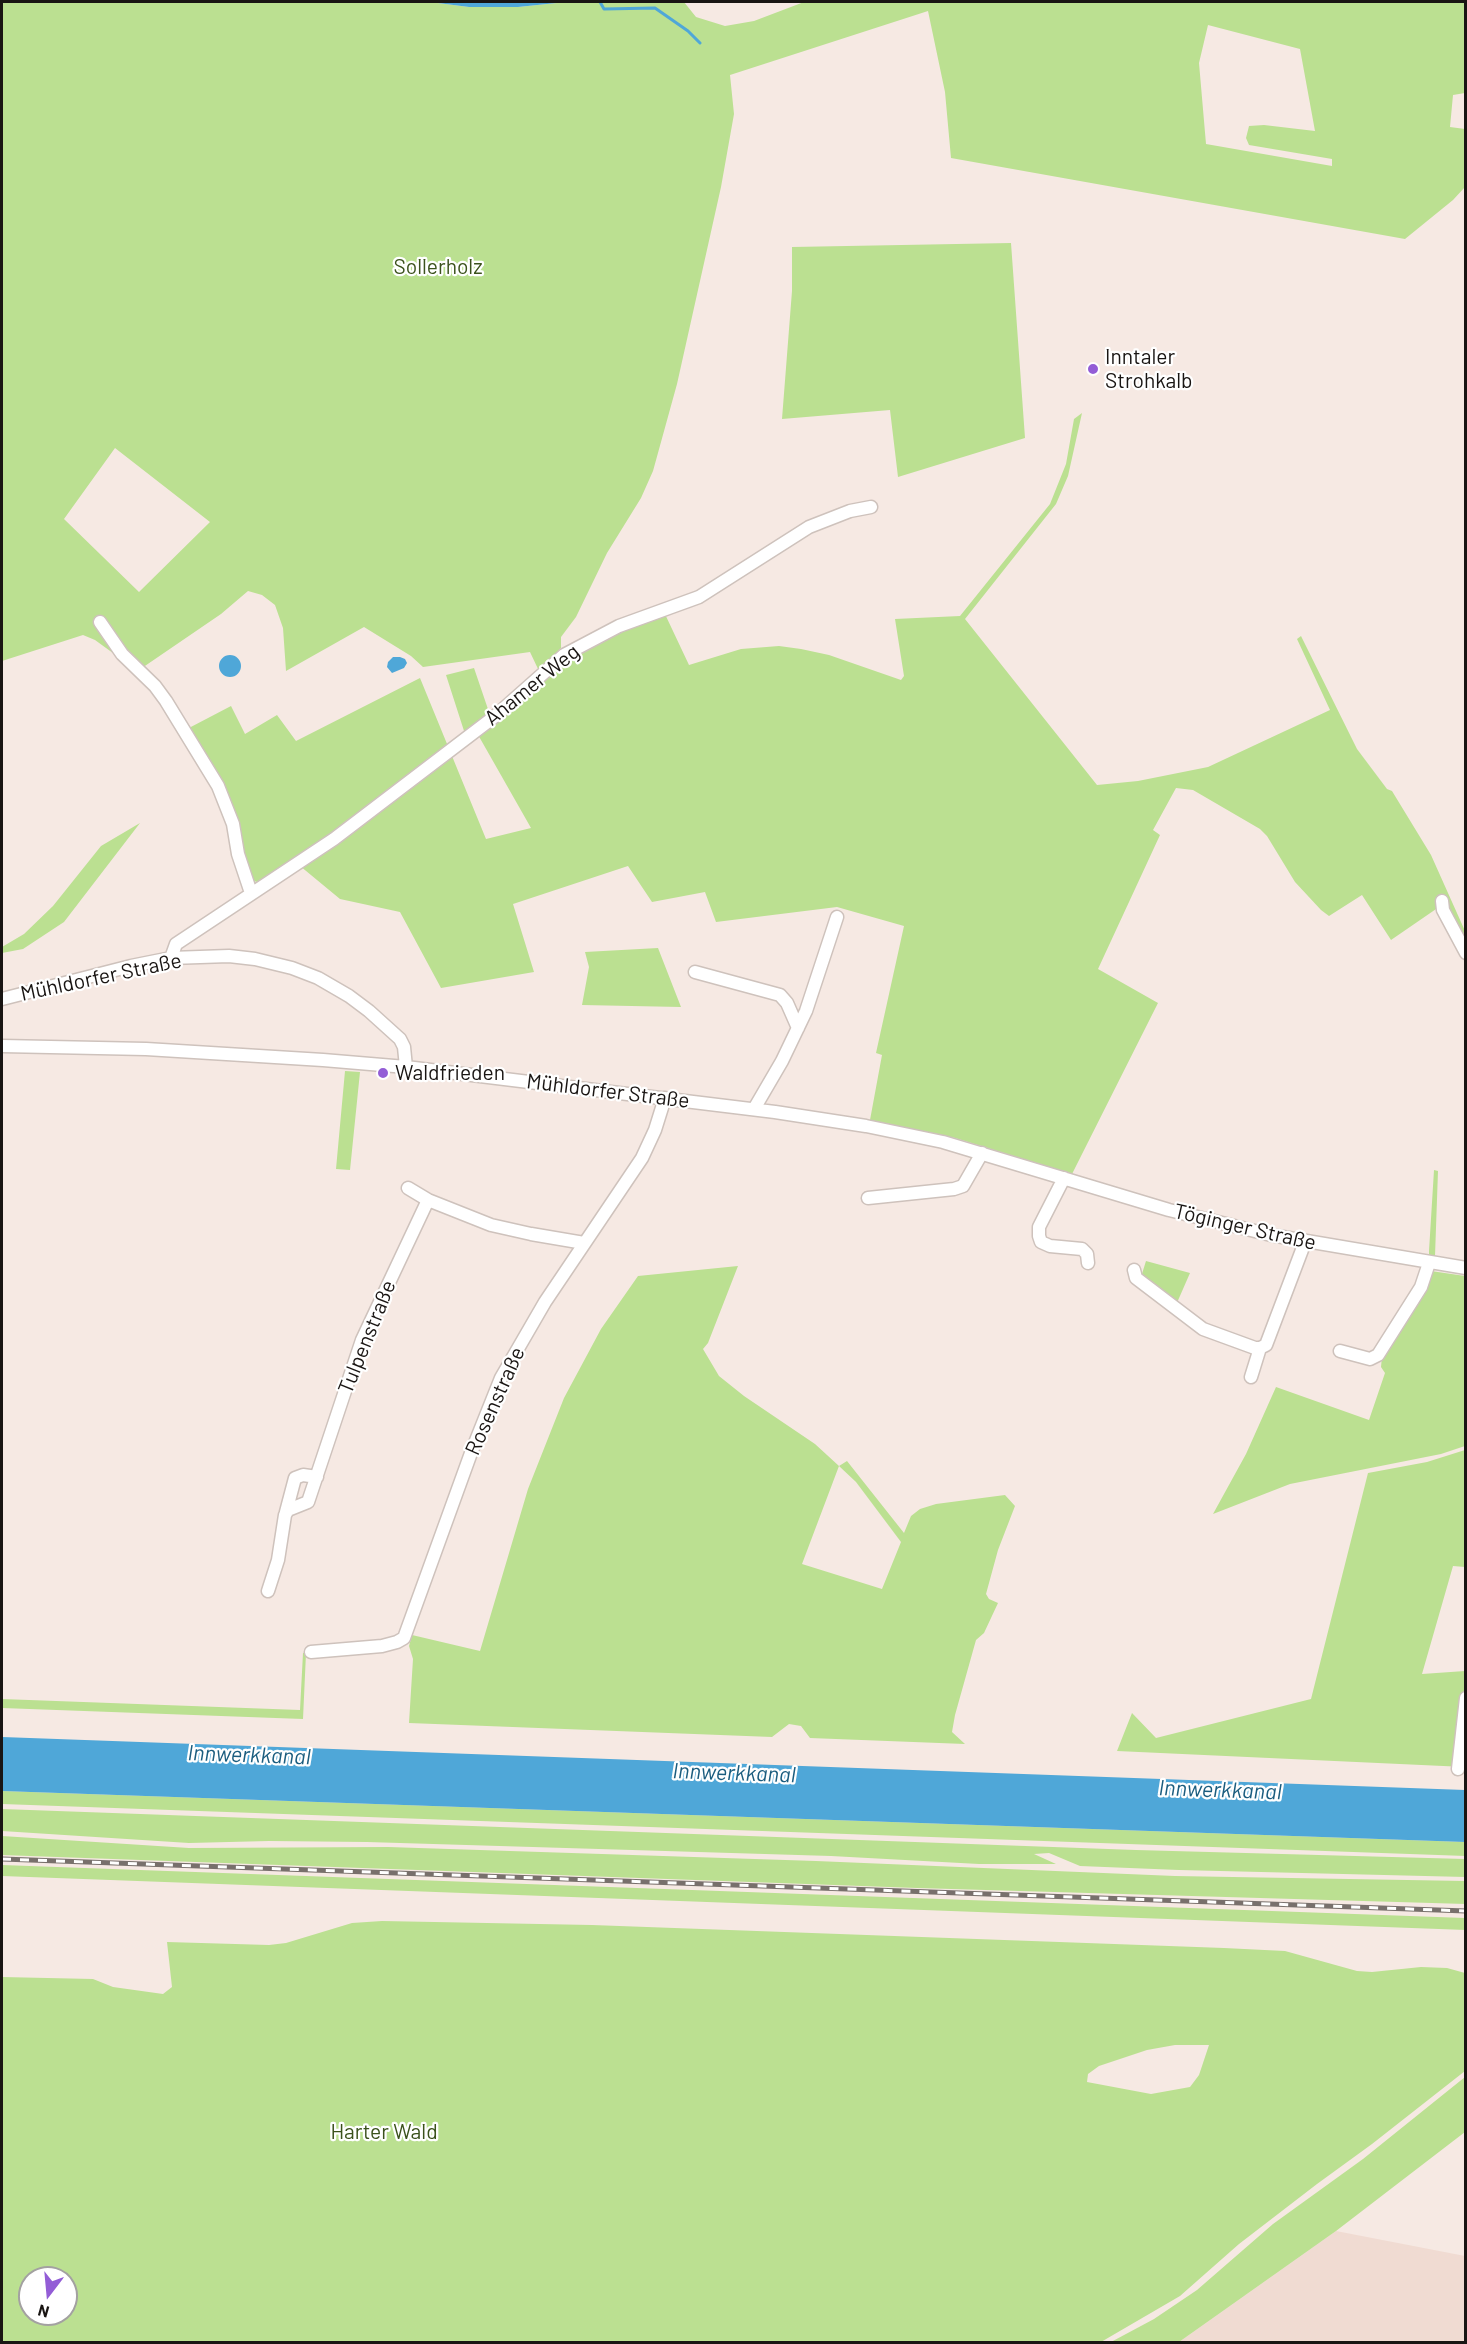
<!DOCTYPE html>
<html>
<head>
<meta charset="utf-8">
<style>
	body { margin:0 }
	#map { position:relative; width:1467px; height:2344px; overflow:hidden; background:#f6e9e3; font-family:Barlow,sans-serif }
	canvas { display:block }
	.frame { position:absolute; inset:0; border:3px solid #191513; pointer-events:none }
	.north { position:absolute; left:18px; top:2266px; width:60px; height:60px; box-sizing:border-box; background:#fff; border:2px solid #a3a1a1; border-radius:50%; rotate:196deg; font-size:16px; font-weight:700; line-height:24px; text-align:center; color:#191513 }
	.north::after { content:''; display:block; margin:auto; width:21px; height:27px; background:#935dd6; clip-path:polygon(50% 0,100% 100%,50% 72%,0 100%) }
</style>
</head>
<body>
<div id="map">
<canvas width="1467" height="2344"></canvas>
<div class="frame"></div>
<div class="north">N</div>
</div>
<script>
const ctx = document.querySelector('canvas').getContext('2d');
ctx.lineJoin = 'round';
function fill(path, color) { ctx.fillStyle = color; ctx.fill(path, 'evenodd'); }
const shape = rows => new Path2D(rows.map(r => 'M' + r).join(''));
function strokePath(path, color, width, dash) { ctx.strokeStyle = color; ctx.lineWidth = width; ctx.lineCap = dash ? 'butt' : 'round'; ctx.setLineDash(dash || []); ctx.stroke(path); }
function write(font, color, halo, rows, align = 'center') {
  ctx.font = font + ' Barlow,sans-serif'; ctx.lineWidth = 4.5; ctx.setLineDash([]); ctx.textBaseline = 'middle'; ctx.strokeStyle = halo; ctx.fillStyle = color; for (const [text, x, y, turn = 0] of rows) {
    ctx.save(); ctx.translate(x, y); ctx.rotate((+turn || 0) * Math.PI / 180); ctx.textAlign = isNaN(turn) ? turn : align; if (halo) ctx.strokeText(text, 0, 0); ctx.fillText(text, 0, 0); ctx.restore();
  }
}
const built = shape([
	[1336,2231,1465,2256,1465,2342,1179,2342]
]);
const green = shape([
	[2,2,430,2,469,7,518,7,566,2,684,2,696,17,725,26,754,21,804,2,1465,2,1465,93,1453,95,1450,127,1465,129,1465,187,1453,200,1405,239,951,158,945,92,928,11,730,75,734,114,721,187,677,384,653,471,641,498,607,553,576,617,561,637,561,648,539,671,530,652,423,667,411,656,364,627,286,671,283,628,275,605,262,595,248,591,221,614,139,670,128,664,95,640,83,635,2,661],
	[1208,25,1300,49,1315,131,1264,125,1249,126,1246,138,1249,145,1332,159,1332,166,1206,144,1199,63],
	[115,448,210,522,139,592,64,519],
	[1011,243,1025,438,898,477,890,410,782,419,792,291,792,247],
	[1082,413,1068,476,1056,504,965,619,1097,785,1138,781,1208,767,1330,710,1297,639,1301,636,1357,749,1387,789,1392,791,1431,855,1465,931,1465,947,1439,907,1391,940,1362,895,1329,916,1321,910,1295,882,1267,836,1260,829,1193,790,1176,788,1153,830,1160,835,1098,969,1158,1003,1072,1174,955,1138,870,1120,882,1055,876,1053,904,926,837,907,716,922,705,892,652,902,628,866,513,904,534,972,441,988,400,912,340,899,294,861,260,883,251,880,237,829,187,729,231,706,245,734,277,715,296,741,420,678,486,839,531,828,477,733,572,651,664,612,689,665,741,649,779,646,801,649,829,655,901,680,904,676,895,619,960,616,1050,504,1066,464,1074,419],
	[474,668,490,715,465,734,446,675],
	[140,823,64,922,23,949,2,953,2,947,24,934,53,906,101,846],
	[658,948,681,1007,582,1005,589,967,585,952],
	[345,1071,360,1072,350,1170,336,1169],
	[1434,1170,1438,1171,1435,1256,1429,1255,1429,1251],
	[1146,1261,1190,1273,1176,1305,1141,1277],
	[738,1266,708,1343,703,1349,719,1376,744,1396,815,1444,839,1466,847,1461,904,1533,911,1516,920,1509,936,1504,1005,1495,1015,1506,998,1550,986,1594,989,1599,998,1603,984,1633,976,1640,955,1715,952,1732,965,1744,810,1738,801,1726,789,1724,772,1737,409,1723,413,1659,409,1646,412,1635,480,1651,528,1489,564,1398,601,1329,638,1276],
	[839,1466,856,1482,901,1542,882,1589,802,1564],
	[1431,1271,1465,1276,1465,1446,1441,1454,1290,1484,1213,1514,1246,1454,1276,1387,1369,1420,1385,1373,1381,1367,1382,1357],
	[1465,1450,1465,1567,1453,1566,1422,1674,1465,1671,1465,1767,1117,1751,1132,1713,1156,1738,1311,1699,1368,1473,1427,1462],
	[303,1653,306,1653,303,1719,2,1708,2,1699,300,1710],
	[2,1791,1465,1842,1466,1856,2,1804],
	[2,1809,1136,1850,1465,1859,1466,1877,1179,1870,1080,1866,1049,1853,1034,1854,1056,1864,979,1864,831,1856,367,1842,269,1841,189,1843,2,1831],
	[2,1836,189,1848,388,1847,816,1861,1175,1876,1465,1881,1466,1904,917,1888,2,1855],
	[2,1865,1465,1918,1466,1930,2,1876],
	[382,1921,592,1925,1224,1948,1285,1951,1357,1971,1372,1972,1421,1967,1447,1968,1465,1973,1465,2071,1372,2144,1317,2184,1239,2244,1180,2296,1101,2342,2,2342,2,1977,93,1979,113,1987,163,1994,172,1987,167,1942,269,1945,286,1943,352,1923],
	[1175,2045,1209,2045,1199,2075,1190,2087,1151,2094,1087,2082,1088,2074,1099,2066,1147,2050],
	[30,2278,66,2278,66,2314,30,2314],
	[1465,2077,1465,2132,1336,2231,1179,2342,1111,2342,1154,2319,1197,2290,1273,2224,1363,2159]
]);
const water = shape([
	[430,2,566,2,518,7,469,7],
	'219 666a11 11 0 1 1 22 0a11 11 0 1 1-22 0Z',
	[393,657,400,657,405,659,407,663,404,668,392,673,387,667,388,662],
	[2,1737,1465,1790,1465,1842,2,1791]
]);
const stream = shape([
	[600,2,604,9,655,8,688,31,700,43]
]);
const minor = shape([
	[100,622,122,654,155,686,166,701,218,786,233,824,238,854,251,893],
	[1442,901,1443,910,1466,953],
	[171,958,176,944,334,839,494,717,564,655,619,626,699,597,809,527,850,511,871,507],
	[695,972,780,995,787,1003,798,1028],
	[2,999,131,966,171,958,229,956,255,959,292,968,318,978,349,996,369,1011,400,1039,404,1047,406,1067],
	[2,1046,146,1049,323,1060,406,1067,775,1112,866,1126,943,1142,1169,1210,1271,1235,1466,1268],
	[754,1109,782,1061,806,1011,837,917],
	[1064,1178,1039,1227,1039,1236,1041,1242,1050,1246,1082,1249,1087,1254,1088,1263],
	[408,1188,428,1200,491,1225,531,1234,584,1243],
	[868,1198,954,1189,963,1186,982,1153],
	[1134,1270,1136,1278,1203,1329,1255,1348,1260,1348],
	[1340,1351,1370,1359,1378,1355,1421,1287,1429,1263],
	[1251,1377,1260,1348,1266,1345,1305,1242],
	[286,1512,295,1478,303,1475,317,1477],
	[268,1591,278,1560,285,1515,288,1510,308,1502,362,1340,428,1200],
	[311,1652,382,1646,397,1642,404,1638,471,1453,501,1378,545,1302,642,1158,655,1130,665,1098],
	[1458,1769,1466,1698]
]);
const rail = shape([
	[2,1859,1466,1911]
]);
const markers = [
	[1093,369,6,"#935dd6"],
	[383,1073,6,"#935dd6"]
];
const parkNames = [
	["Sollerholz",438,267],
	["Harter Wald",384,2132]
];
const poiNames = [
	["Inntaler",1105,357],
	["Strohkalb",1105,381],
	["Waldfrieden",395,1073]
];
const streetNames = [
	["Ahamer Weg",532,685,-39],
	["Mühldorfer Straße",101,977,-12],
	["Mühldorfer Straße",608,1091,7],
	["Töginger Straße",1245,1227,13],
	["Tulpenstraße",367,1337,-68],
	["Rosenstraße",495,1401,-66]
];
const waterNames = [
	["Innwerkkanal",249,1755,2],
	["Innwerkkanal",734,1773,2],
	["Innwerkkanal",1220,1790,2]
];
fill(built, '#f0dbd2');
fill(green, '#bbe091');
fill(water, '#4fa7d8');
strokePath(stream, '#4fa7d8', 3);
strokePath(minor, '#cec2bc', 15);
strokePath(minor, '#fff', 12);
strokePath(rail, '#78706c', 5);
strokePath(rail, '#fff', 3, [9]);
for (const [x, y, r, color] of markers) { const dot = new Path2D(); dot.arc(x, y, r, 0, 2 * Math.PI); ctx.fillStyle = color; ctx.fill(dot); strokePath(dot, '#fff', 2); }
write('21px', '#3b521c', '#fff', parkNames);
write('21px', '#191513', '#fff', poiNames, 'left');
write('21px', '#191513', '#fff', streetNames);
write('italic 22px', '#1b5d7f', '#fff', waterNames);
</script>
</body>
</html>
